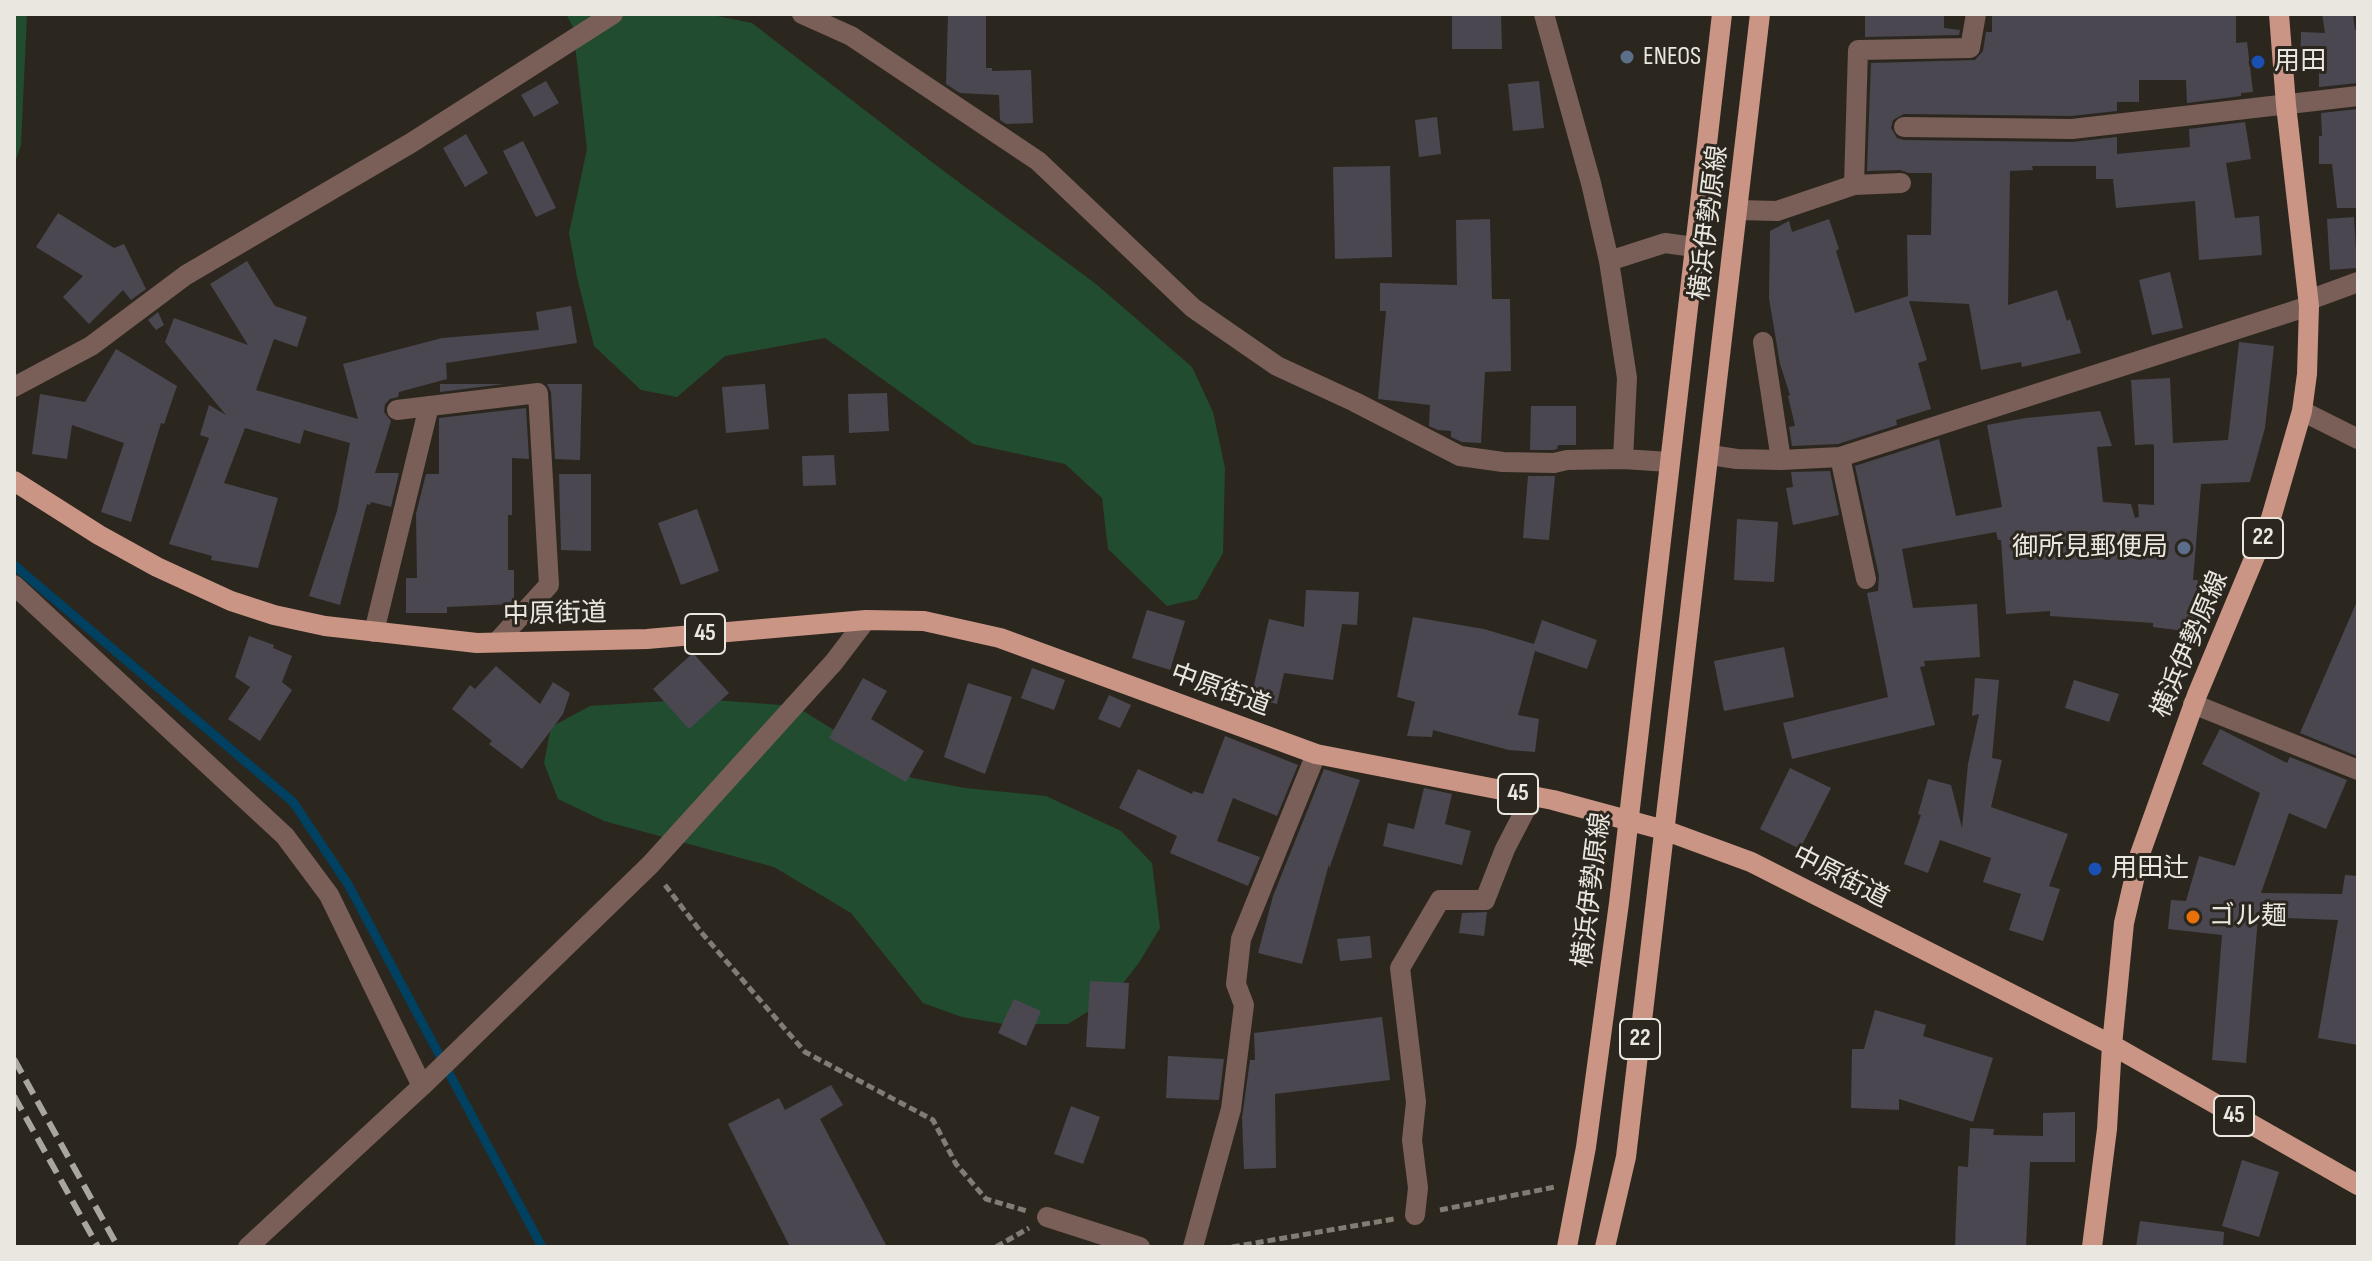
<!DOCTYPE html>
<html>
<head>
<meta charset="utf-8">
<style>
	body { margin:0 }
	#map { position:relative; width:2372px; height:1261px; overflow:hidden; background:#2c271e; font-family:"Sofia Sans Condensed",sans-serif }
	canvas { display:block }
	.frame { position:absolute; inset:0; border:16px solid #eae7e0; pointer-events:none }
</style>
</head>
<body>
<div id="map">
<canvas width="2372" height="1261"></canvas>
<div class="frame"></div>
</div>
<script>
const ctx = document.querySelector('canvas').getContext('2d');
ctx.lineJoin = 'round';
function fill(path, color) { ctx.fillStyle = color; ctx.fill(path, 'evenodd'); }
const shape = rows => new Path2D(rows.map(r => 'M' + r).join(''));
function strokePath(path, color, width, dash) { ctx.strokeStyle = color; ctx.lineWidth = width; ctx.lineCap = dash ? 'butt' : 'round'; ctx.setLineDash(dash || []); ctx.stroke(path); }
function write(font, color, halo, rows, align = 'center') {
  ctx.font = font + ' "Sofia Sans Condensed","Noto Sans JP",sans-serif'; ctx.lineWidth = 6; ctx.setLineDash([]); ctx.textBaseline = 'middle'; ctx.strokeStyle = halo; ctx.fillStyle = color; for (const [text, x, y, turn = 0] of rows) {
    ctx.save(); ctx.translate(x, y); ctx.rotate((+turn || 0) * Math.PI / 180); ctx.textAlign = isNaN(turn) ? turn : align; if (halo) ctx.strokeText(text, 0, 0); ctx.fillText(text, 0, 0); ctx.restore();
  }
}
const green = shape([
	[14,14,27,14,21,145,14,165],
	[566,14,707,14,752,23,937,166,1096,284,1192,367,1213,412,1225,468,1223,553,1197,599,1167,606,1108,549,1102,498,1065,464,973,444,825,338,725,356,677,397,641,390,594,346,577,277,569,233,587,149,573,27],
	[699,699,795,706,912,778,965,788,1046,796,1121,831,1152,863,1160,928,1138,964,1113,996,1068,1024,1004,1024,962,1017,923,1003,851,913,774,867,604,821,558,799,544,763,551,727,590,706]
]);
const stream = shape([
	[14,565,293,802,349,886,542,1247]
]);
const building = shape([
	[948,14,986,14,986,68,992,68,992,71,1031,70,1033,123,1006,124,1000,120,999,95,960,93,946,84],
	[1452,14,1501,14,1502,49,1452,49],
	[1865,14,1944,14,1944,28,1960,30,1959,35,1865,37],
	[1992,14,2236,14,2236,43,2247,42,2253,92,2241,93,2241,96,2187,103,2186,80,2139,80,2139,102,2117,102,2117,111,2071,116,1904,114,1893,120,1891,128,1897,138,1904,140,2072,142,2117,137,2117,154,2190,147,2189,129,2245,122,2251,159,2226,163,2235,218,2259,216,2262,255,2199,260,2195,201,2116,208,2113,179,2096,179,2096,166,2032,166,2033,170,2010,171,2008,305,2057,290,2067,321,2070,319,2081,353,2022,367,2021,362,1981,370,1969,304,1909,301,1927,360,1918,363,1931,409,1896,420,1897,425,1838,444,1792,446,1789,427,1795,426,1788,396,1790,395,1780,364,1769,298,1770,231,1789,221,1792,232,1829,219,1839,249,1836,251,1855,313,1908,296,1907,235,1931,235,1932,173,1909,173,1900,170,1867,171,1871,63,1975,60,1983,51,1986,32,1992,32],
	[2322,14,2353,14,2355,30,2358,30,2358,83,2319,87,2319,72,2300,72,2301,32,2325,33],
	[546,81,559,103,534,117,521,95],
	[1539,81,1544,128,1513,131,1508,84],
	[2358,109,2358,208,2337,208,2332,164,2319,164,2319,136,2322,136,2321,113],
	[1437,117,1441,154,1419,157,1415,120],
	[466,134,488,173,465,187,443,148],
	[523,141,556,208,536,217,503,151],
	[1390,166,1392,257,1335,259,1333,167],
	[58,213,114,248,124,244,146,289,131,300,123,290,89,324,63,297,83,276,36,247],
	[2354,217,2357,268,2330,270,2327,219],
	[1490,219,1492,299,1510,299,1511,371,1485,372,1481,443,1462,442,1451,437,1451,431,1438,430,1429,426,1430,405,1378,399,1386,311,1380,311,1380,283,1457,285,1456,220],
	[247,261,275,306,307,317,297,347,274,339,256,390,358,419,343,364,442,338,539,330,536,312,571,306,577,343,446,363,447,379,399,392,398,397,390,399,385,404,384,412,391,421,375,473,399,473,391,507,371,502,370,505,367,504,340,605,309,596,337,511,350,443,304,430,300,444,245,428,224,483,278,498,258,568,211,560,212,556,169,544,209,438,200,435,209,405,226,415,165,342,174,318,248,345,210,284],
	[2170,272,2183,328,2152,335,2139,280],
	[158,312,164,325,156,330,148,320],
	[2239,342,2274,346,2265,428,2250,482,2201,484,2193,580,2198,580,2192,632,2153,627,2153,623,2050,616,2050,611,2006,614,2001,540,1998,540,1996,532,1902,549,1913,608,1977,604,1980,657,1924,661,1925,666,1920,667,1935,725,1792,759,1783,723,1888,697,1867,593,1878,591,1879,576,1855,466,1939,439,1956,516,2002,507,1987,425,2026,418,2100,411,2112,446,2097,447,2103,502,2131,504,2135,518,2139,517,2138,504,2154,505,2154,444,2228,440],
	[116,349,177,386,164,424,161,423,131,522,101,512,124,443,72,425,67,459,32,454,40,394,85,402],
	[2170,378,2173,443,2135,445,2131,380],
	[440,384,504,384,440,392],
	[547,384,582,384,580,460,555,459,551,392],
	[765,384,769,429,726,433,722,387],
	[887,393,889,431,849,433,848,394],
	[1531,406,1576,406,1576,445,1558,445,1557,449,1553,450,1530,450],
	[526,408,529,459,512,458,512,515,508,515,508,570,514,570,514,604,447,607,447,613,406,613,406,578,417,578,416,514,426,474,439,474,439,418],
	[834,455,836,485,803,486,802,456],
	[1830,471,1839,515,1793,525,1786,488,1793,487,1791,472],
	[559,474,591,474,591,551,561,550],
	[1528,476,1555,476,1549,540,1523,538],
	[697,509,719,571,681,585,658,523],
	[1737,519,1778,522,1774,582,1734,580],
	[1306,590,1359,592,1357,625,1342,624,1333,680,1284,673,1277,704,1251,698,1269,619,1304,627],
	[2358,599,2358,754,2357,756,2300,733],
	[1147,610,1185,621,1170,670,1132,658],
	[1413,617,1484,629,1534,644,1542,620,1597,640,1587,669,1535,651,1518,715,1539,719,1535,752,1509,750,1433,730,1432,737,1407,736,1415,702,1397,697],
	[249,636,274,645,273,648,292,656,282,682,292,690,260,741,228,719,250,687,235,677],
	[1784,647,1794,697,1724,711,1714,661],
	[693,653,729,693,689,729,653,689],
	[496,666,540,704,553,682,570,693,563,714,522,769,489,744,492,741,452,709,470,685,475,689],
	[1032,668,1065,680,1054,710,1021,698],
	[863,678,887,691,871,719,924,751,906,782,829,738],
	[1975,678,1999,680,1992,758,2002,760,1991,807,2068,834,2049,886,2060,889,2043,941,2009,930,2021,894,1983,882,1991,858,1940,840,1928,873,1904,864,1921,815,1918,814,1928,779,1951,785,1962,828,1968,764,1979,714,1972,716],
	[2074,680,2119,694,2109,722,2065,708],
	[968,683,1012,697,985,774,944,757],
	[1109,695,1131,705,1120,728,1098,719],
	[2220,729,2287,763,2290,757,2347,780,2326,829,2289,813,2261,893,2342,894,2345,875,2358,876,2358,1045,2318,1038,2338,920,2258,917,2246,1063,2212,1060,2222,935,2168,929,2171,900,2186,901,2199,856,2235,866,2260,793,2202,764],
	[1225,736,1298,765,1277,816,1233,798,1217,841,1260,857,1248,886,1170,853,1177,836,1119,808,1138,769,1192,794,1193,791,1203,794],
	[1790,768,1831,788,1800,849,1760,829],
	[1324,769,1360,780,1329,869,1329,864,1302,964,1258,953,1273,896],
	[1424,788,1452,794,1445,824,1471,831,1462,865,1383,846,1388,823,1414,829],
	[1487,912,1484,936,1459,933,1462,913],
	[1370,936,1372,958,1340,961,1337,939],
	[1090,981,1129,983,1125,1049,1086,1047],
	[1014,999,1041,1011,1026,1046,998,1033],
	[1875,1010,1926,1025,1923,1036,1993,1058,1973,1122,1899,1099,1899,1110,1851,1108,1852,1049,1864,1049],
	[1382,1017,1390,1080,1275,1094,1276,1168,1244,1169,1242,1118,1250,1060,1255,1060,1254,1033],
	[1168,1056,1224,1059,1219,1100,1166,1098],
	[831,1085,843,1105,820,1119,887,1247,790,1247,728,1124,779,1098,785,1110],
	[1071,1106,1100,1117,1083,1164,1054,1154],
	[2075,1112,2075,1162,2030,1162,2026,1247,1955,1247,1958,1166,1968,1167,1970,1128,1994,1129,1993,1135,2043,1136,2043,1113],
	[2242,1160,2279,1172,2259,1237,2222,1226],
	[2140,1221,2224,1232,2223,1247,2136,1247]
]);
const path = shape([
	[665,885,701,932,805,1052,933,1120,956,1164,986,1199,1027,1211],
	[1440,1210,1555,1187],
	[996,1247,1029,1228],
	[1232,1247,1394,1219]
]);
const minor = shape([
	[802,14,851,36,1038,161,1193,308,1277,366,1355,402,1460,456,1503,462,1554,463,1567,460,1623,459,1669,462],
	[1544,14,1591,183,1609,261,1627,378,1623,459],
	[1904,127,2072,129,2358,96],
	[1854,185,1858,50,1970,48,1976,14],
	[1738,210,1777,211,1854,185,1901,183],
	[1609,261,1665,243,1694,247],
	[2309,300,2358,282],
	[1763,342,1781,460],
	[14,387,91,346,186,275,411,143,613,14],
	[397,410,538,393,549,585,497,642],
	[2302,411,2358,439],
	[1710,455,1737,459,1781,460,1840,457,2309,306],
	[1840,457,1866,579],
	[14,585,285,836,329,895,422,1086],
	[374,632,429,406],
	[2193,704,2358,770],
	[1415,1215,1418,1188,1412,1140,1416,1102,1400,968,1440,900,1485,900,1505,849,1532,797],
	[1047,1217,1140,1247],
	[248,1247,422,1086,650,865,834,662,866,620],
	[1193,1247,1231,1109,1244,1005,1236,984,1241,939,1316,754]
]);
const major = shape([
	[14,481,99,535,157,567,231,601,274,615,325,626,477,643,647,639,866,620,924,621,1000,638,1316,754,1553,800,1664,830,1751,862,2112,1045,2358,1185],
	[1567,1247,1586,1147,1619,903,1722,14],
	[1605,1247,1626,1157,1760,14],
	[2092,1247,2107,1129,2112,1045,2124,923,2140,854,2197,695,2271,518,2302,411,2307,374,2309,306,2286,105,2279,14]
]);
const rail = shape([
	[14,1059,118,1247],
	[14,1096,98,1247]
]);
const markers = [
	[1627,57,8,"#5c6f8a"],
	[2258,62,8,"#1a4fb4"],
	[2184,548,8,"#5c6f8a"],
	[2095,869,8,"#1a4fb4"],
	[2193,917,8,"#e8710a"]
];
const shields = [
	[2263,538,40],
	[705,634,40],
	[1518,794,40],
	[1640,1039,40],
	[2234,1116,40]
];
const shieldNames = [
	["22",2263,538],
	["45",705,634],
	["45",1518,794],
	["22",1640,1039],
	["45",2234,1116]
];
const poiNames = [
	["ENEOS",1643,57],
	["用田",2274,62],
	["御所見郵便局",2168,548,"right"],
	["用田辻",2111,869],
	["ゴル麺",2209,917]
];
const streetNames = [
	["横浜伊勢原線",1710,223,-83],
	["中原街道",555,615,-1],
	["横浜伊勢原線",2191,645,-67],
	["中原街道",1220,691,20],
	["中原街道",1840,878,27],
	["横浜伊勢原線",1593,890,-83]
];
fill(green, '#224c30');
strokePath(stream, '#004061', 9);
fill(building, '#4a4751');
strokePath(path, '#817d75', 5, [8, 4]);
strokePath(minor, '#795f57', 20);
strokePath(major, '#ca9585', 20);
strokePath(rail, '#a9a69e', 6, [16, 8]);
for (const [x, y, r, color] of markers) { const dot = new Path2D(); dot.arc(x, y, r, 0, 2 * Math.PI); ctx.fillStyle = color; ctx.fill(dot); strokePath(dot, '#2c271e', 3); }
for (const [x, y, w] of shields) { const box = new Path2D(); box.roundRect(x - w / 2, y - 20, w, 40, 6); ctx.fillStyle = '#2c271e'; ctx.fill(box); strokePath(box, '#eae7e0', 2); }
write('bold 24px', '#eae7e0', null, shieldNames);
write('26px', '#eae7e0', '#2c271e', poiNames, 'left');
write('26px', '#eae7e0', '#2c271e', streetNames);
</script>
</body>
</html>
